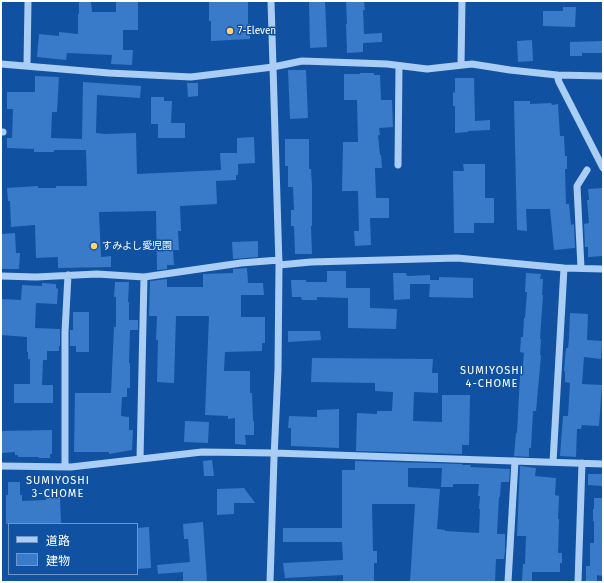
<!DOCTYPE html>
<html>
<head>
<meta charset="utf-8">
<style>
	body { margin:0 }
	#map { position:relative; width:604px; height:583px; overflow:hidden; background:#1052a1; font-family:"Fira Sans","Noto Sans JP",sans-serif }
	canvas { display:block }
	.frame { position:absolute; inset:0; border:2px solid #fff; pointer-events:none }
	.legend { position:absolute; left:8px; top:523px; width:130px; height:52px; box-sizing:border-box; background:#1052a1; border:1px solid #7097c7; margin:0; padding:5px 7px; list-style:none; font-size:12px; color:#fff }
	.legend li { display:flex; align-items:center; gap:8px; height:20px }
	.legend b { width:20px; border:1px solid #7097c7 }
</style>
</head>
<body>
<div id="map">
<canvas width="604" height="583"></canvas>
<div class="frame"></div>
<ul class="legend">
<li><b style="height:5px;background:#a9cdf5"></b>道路</li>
<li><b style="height:11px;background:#397bc8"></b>建物</li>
</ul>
</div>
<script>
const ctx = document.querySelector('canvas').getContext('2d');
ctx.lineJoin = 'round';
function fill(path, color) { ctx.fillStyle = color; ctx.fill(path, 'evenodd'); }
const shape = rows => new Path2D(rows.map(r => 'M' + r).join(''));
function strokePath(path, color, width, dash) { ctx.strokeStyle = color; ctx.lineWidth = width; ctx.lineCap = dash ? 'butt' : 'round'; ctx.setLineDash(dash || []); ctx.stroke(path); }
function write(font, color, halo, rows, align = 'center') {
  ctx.font = font + ' "Fira Sans","Noto Sans JP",sans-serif'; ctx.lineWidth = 3; ctx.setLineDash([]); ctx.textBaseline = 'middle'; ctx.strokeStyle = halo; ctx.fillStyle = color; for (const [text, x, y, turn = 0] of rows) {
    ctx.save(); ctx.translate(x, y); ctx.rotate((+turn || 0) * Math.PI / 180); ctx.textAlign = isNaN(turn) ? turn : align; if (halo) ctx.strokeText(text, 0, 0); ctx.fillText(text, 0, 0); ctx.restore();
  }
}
const building = shape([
	[79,1,91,1,92,12,116,12,116,1,138,1,138,30,123,30,123,50,133,50,132,65,111,64,112,55,67,53,66,60,37,57,39,34,59,36,59,32,78,34,78,14,79,14],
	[209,1,248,1,248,24,250,24,250,39,211,41,211,21,209,21],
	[309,1,325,1,327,47,310,48],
	[346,1,364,1,365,10,363,10,364,34,382,33,382,42,363,43,363,52,347,53,346,24,347,24],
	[563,7,576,7,575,27,543,26,543,11,563,11],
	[532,40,533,61,518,62,517,41],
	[603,41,603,53,582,53,582,56,570,56,570,42],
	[288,70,306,70,308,118,290,119],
	[360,73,374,73,374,75,380,75,381,100,392,100,393,127,379,128,380,135,378,135,380,155,381,155,382,168,375,168,376,198,389,198,389,218,370,218,371,245,355,246,354,231,359,231,358,191,342,191,343,142,358,142,357,100,344,100,344,74,360,74],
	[35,76,59,77,57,112,52,112,51,138,82,139,83,82,141,86,140,98,97,95,96,133,105,134,136,133,137,174,221,170,220,153,237,153,237,138,254,137,255,163,238,164,238,175,236,175,236,180,216,181,217,204,180,206,181,231,178,231,179,250,173,250,174,265,167,265,167,269,157,270,156,211,99,212,101,257,111,256,111,267,58,268,58,257,36,258,35,225,11,227,10,201,8,201,7,188,38,186,38,188,56,188,56,186,87,186,86,150,54,150,54,152,34,152,34,149,7,148,7,138,12,138,13,109,7,109,7,92,35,92],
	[455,78,474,78,475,121,490,120,490,130,468,131,468,132,455,133,455,106,453,106,453,92,455,93],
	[187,83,198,83,198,96,188,97],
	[151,97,164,97,164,101,172,101,171,123,185,123,185,138,158,138,158,124,151,124],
	[514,101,530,101,530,104,551,103,552,105,558,104,560,136,564,136,565,156,567,156,567,169,565,169,566,204,569,204,571,225,574,224,575,248,554,250,550,209,526,209,527,231,517,230],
	[285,139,309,139,309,169,311,169,312,186,312,226,311,226,312,254,295,254,294,226,291,226,291,210,294,210,293,187,288,187,288,166,285,166],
	[463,164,485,164,485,198,494,198,494,223,474,223,474,233,454,233,453,171,464,171],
	[603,188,603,256,588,257,588,247,585,247,584,224,589,223,587,200,589,200,588,189],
	[15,233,16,253,20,253,19,269,1,269,1,234],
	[258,241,258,257,233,259,232,242],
	[247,268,248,283,263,283,264,295,241,295,241,317,265,317,265,343,262,343,262,351,225,352,224,371,250,371,250,393,252,393,253,421,254,421,254,435,245,435,246,445,235,444,235,418,228,419,228,416,205,415,209,316,176,316,174,383,157,382,158,340,156,340,157,316,149,316,150,281,167,279,167,287,203,287,203,274,233,273,233,269],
	[327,271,346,271,346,288,370,288,370,308,397,309,396,329,348,328,348,298,317,297,317,300,302,300,301,297,292,297,291,280,306,280,306,282,327,282],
	[393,273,406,273,407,276,430,275,430,280,439,280,439,277,473,278,473,298,429,297,430,284,410,284,410,299,394,300],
	[526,273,541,274,540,279,543,279,542,295,543,295,540,339,541,339,540,355,541,355,540,367,536,411,533,411,531,448,529,448,529,457,514,456,516,433,517,433,520,375,522,375,524,353,520,352,521,337,523,337,524,318,525,318,527,292,525,292],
	[115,282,129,282,128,302,129,302,129,320,138,320,138,330,130,330,129,363,130,363,130,388,127,388,127,397,122,397,121,416,129,417,129,430,133,430,132,450,109,454,109,452,74,452,75,393,111,393,114,327,116,327,116,297,114,297],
	[42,283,56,284,56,288,58,289,57,304,36,303,35,328,60,329,60,346,59,346,59,351,47,351,47,360,43,360,42,385,53,385,53,403,14,403,14,384,30,384,30,359,28,359,28,352,27,352,27,337,1,335,1,299,21,300,22,285,42,286],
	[73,312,89,312,89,352,76,352,76,346,70,346,70,330,73,330],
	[570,313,588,314,587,340,602,341,601,359,584,357,582,384,602,385,599,426,582,425,581,429,577,429,576,457,560,456,563,416,568,416,570,383,565,382,565,371,564,371,566,348,568,348,569,339],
	[288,331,320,331,321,340,288,342],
	[312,358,433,359,432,373,438,373,438,393,414,392,413,421,442,422,442,395,470,395,469,445,462,445,462,454,356,451,357,413,377,414,377,411,392,411,393,392,375,391,375,383,311,382],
	[339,409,339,448,291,446,291,428,288,428,289,416,317,417,317,410],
	[185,421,209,422,208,443,184,442],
	[52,430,52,454,50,454,50,458,39,458,38,457,18,457,18,455,15,455,15,452,1,453,1,431],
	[212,460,214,476,204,476,203,461],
	[355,461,462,464,462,465,471,465,470,467,510,469,509,482,501,482,500,497,499,497,497,534,505,534,505,551,504,559,496,559,495,582,410,582,415,504,372,504,373,551,377,551,377,563,374,563,374,582,343,582,343,575,285,578,283,563,343,560,342,542,283,542,283,528,342,528,342,470,355,470],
	[408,468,442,468,441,487,453,487,453,484,479,484,478,496,480,496,479,509,480,509,479,533,445,531,445,530,437,529,440,489,408,487],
	[520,466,536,468,535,476,556,478,555,495,559,496,558,519,559,519,558,553,562,553,562,563,560,563,560,572,532,572,532,582,522,581,523,564,525,564,526,536,517,536],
	[588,474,603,474,603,486,588,485],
	[8,482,20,482,20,495,22,495,22,501,46,500,46,497,60,497,61,523,40,524,6,524,6,495,8,495],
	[244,488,255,503,234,503,234,514,217,515,217,489],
	[594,498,603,498,603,576,597,575,597,582,586,582,586,566,590,566,590,543,594,543,594,521,593,521,593,509,594,509],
	[203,522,207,582,183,582,183,572,158,574,157,565,190,562,188,539,184,539,183,524],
	[149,527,151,568,137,569,137,528]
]);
const minor = shape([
	[1,64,109,73,191,77,273,67,302,61,387,64,427,69,472,64,510,70,557,75,603,76],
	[461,65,462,1],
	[27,66,28,1],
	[557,75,559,82,603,168],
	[1,132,3,132],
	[398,165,399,66],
	[279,265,311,262,457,258,564,268,603,269],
	[581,268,577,186,587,170],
	[1,276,36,277,97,274,144,277,241,263,279,260],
	[140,459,144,277],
	[553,462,564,268],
	[1,466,71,467,202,452,274,453,603,464],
	[65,467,65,332,68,275],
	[270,582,274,458,278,370,279,265,271,1],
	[508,582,515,461],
	[578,582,582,463]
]);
const markers = [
	[230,31,4,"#ffd26d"],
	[94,246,4,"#ffd26d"]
];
const poiNames = [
	["7-Eleven",238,31],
	["すみよし愛児園",102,246]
];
const neighbourhoodNames = [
	["SUMIYOSHI",492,371],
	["4-CHOME",492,384],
	["SUMIYOSHI",58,481],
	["3-CHOME",58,494]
];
fill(building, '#397bc8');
strokePath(minor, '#a9cdf5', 7);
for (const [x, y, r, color] of markers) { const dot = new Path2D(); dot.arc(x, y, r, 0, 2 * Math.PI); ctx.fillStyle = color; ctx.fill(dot); strokePath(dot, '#1052a1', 1.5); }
write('10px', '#fff', '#1052a1', poiNames, 'left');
ctx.letterSpacing = '1px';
write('11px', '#fff', '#1052a1', neighbourhoodNames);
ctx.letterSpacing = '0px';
</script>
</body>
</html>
